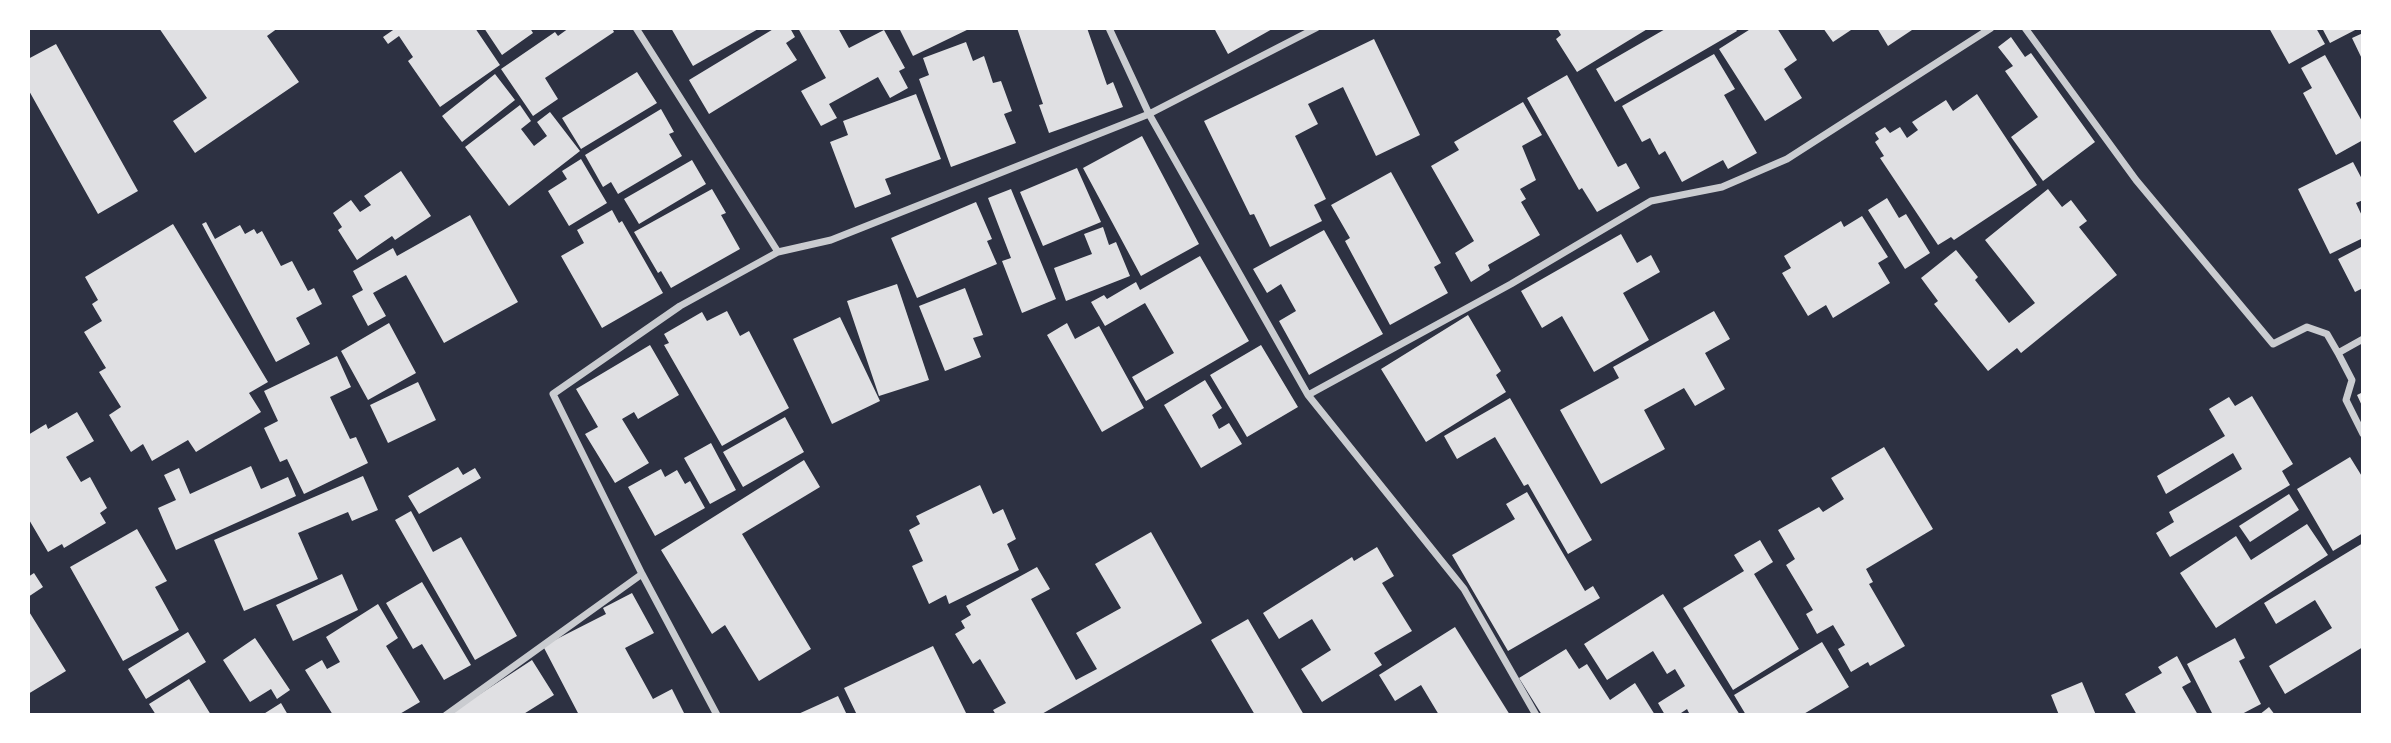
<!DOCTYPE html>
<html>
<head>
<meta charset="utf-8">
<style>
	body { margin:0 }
	#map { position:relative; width:2391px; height:743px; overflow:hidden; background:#2d3142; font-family:"IBM Plex Sans",sans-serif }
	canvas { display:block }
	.frame { position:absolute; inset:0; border:30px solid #fff; pointer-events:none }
</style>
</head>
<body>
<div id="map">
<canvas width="2391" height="743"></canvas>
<div class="frame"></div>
</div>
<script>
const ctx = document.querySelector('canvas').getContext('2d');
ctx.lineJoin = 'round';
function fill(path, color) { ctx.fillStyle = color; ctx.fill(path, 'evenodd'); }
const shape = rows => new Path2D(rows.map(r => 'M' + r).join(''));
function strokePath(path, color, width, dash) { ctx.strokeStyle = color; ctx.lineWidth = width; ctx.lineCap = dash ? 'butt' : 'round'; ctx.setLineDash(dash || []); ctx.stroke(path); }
const building = shape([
	[159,28,278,28,267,36,299,82,195,153,173,121,207,98],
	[396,28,475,28,500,65,440,107,408,61,413,57,399,36,388,44,383,37],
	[484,28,530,28,533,33,502,55],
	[569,28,612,28,614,32,545,78,558,99,533,116,501,69,555,32,558,36],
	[671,28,760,28,693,66],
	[775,28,790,28,795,37,786,43,797,60,709,114,689,80],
	[798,28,838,28,849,48,884,30,905,68,899,71,908,88,890,98,878,77,829,104,837,118,821,126,801,91,826,78],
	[899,28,971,28,913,56],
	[1017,28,1087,28,1107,85,1113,82,1123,107,1049,133,1039,105,1043,104],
	[1214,28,1274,28,1228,54],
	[1557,28,1649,28,1577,72,1556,39,1561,35],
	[1667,28,1735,28,1737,31,1615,102,1596,69],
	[1752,28,1777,28,1797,60,1784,69,1802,98,1765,121,1719,49],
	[1823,28,1854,28,1833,42],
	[1877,28,1915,28,1888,46],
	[2269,28,2316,28,2325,44,2289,64],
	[2322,28,2359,28,2330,43],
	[2363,33,2363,61,2352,38],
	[2011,37,2025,57,2031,53,2095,142,2043,181,2011,137,2038,117,2005,71,2013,66,1998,47],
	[1374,39,1420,135,1376,156,1343,87,1308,104,1318,124,1295,136,1326,199,1314,205,1322,221,1270,247,1254,214,1250,215,1204,121],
	[966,42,973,61,984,56,993,83,1001,81,1012,111,1004,114,1016,143,951,167,919,79,929,75,923,58],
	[56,44,138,191,98,214,28,89,28,59],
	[1714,54,1735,89,1724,95,1757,153,1728,169,1723,160,1682,182,1665,151,1659,155,1650,138,1642,142,1622,106],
	[2325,55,2363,123,2363,140,2336,155,2303,93,2312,88,2301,68],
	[637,72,657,103,581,149,562,118],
	[495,74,515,100,462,142,442,116],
	[1567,75,1618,167,1626,163,1640,188,1597,212,1582,188,1579,190,1527,98],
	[916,94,941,159,885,179,891,194,855,208,830,142,848,135,843,121],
	[1977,94,2037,185,1954,240,1951,237,1938,245,1880,158,1884,156,1875,142,1879,139,1875,133,1885,127,1890,133,1900,127,1907,138,1918,130,1912,122,1946,100,1953,111],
	[1523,102,1542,135,1522,146,1536,180,1520,189,1526,199,1521,202,1540,235,1488,265,1490,270,1471,282,1455,253,1474,241,1431,166,1459,150,1454,142],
	[520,105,531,121,521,129,534,146,547,136,537,122,550,112,580,151,509,206,465,147],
	[661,109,674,132,669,134,682,156,618,194,611,182,603,187,585,155],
	[1142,136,1199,244,1141,276,1083,168],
	[581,159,607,203,569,226,548,191,567,179,562,171],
	[692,160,706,184,639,224,624,199],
	[2353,162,2363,181,2363,200,2356,203,2363,218,2363,238,2330,254,2298,189],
	[1077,168,1101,222,1043,246,1020,192],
	[401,171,431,216,395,240,392,236,357,260,338,230,342,227,333,213,351,200,360,212,371,205,364,196],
	[1391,172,1441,263,1434,267,1448,293,1390,325,1345,241,1350,238,1331,205],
	[712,189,726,213,721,215,740,249,671,288,661,271,658,273,634,232],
	[1011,189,1056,299,1022,313,1002,261,1011,258,988,198],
	[2048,189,2062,207,2071,200,2087,221,2079,227,2117,275,2021,353,2017,348,1988,371,1934,304,1938,301,1921,278,1956,250,1978,277,1975,280,2009,323,2035,303,1985,240],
	[1887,198,1899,218,1906,214,1930,253,1905,269,1868,210],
	[976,202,992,239,987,241,997,264,917,298,891,238],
	[612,210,619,223,622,221,663,293,602,328,561,256,584,243,577,230],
	[470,215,518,302,444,343,406,275,373,293,386,316,368,326,352,296,363,290,353,271,393,248,397,256],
	[1862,216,1888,257,1878,263,1890,283,1833,318,1826,305,1808,316,1782,273,1791,268,1784,256,1841,221,1844,227],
	[206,222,215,239,240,225,245,234,254,229,257,234,262,231,281,266,292,261,308,291,314,288,322,304,296,318,310,344,276,362,202,224],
	[173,224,268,382,249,393,261,412,196,452,188,440,152,461,143,444,131,452,109,415,121,407,99,372,106,368,84,332,102,321,92,304,98,300,85,277],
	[1103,227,1109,245,1116,242,1130,276,1066,301,1054,268,1092,254,1084,234],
	[1324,230,1383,334,1309,375,1279,321,1296,311,1281,284,1267,293,1253,269],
	[1621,234,1637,263,1651,255,1660,272,1623,293,1649,340,1594,372,1562,316,1542,328,1521,291],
	[2363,246,2363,288,2355,292,2338,259],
	[1200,256,1249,341,1146,401,1132,377,1174,353,1145,303,1105,326,1091,302,1104,295,1107,299,1136,282,1140,290],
	[897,284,929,380,879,396,847,301],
	[965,288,983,335,973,338,981,357,945,371,919,306],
	[727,311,740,336,749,331,789,408,722,446,664,345,669,343,664,334,702,312,707,321],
	[1714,311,1730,339,1705,353,1725,389,1695,406,1684,388,1644,410,1665,449,1601,484,1560,410,1619,378,1613,367],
	[1468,315,1501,371,1496,375,1506,392,1426,442,1381,369],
	[840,317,880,401,832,424,793,339],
	[389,323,416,373,368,400,341,351],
	[1067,323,1075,339,1099,326,1144,408,1102,432,1047,335],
	[650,345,679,395,638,419,634,412,622,419,649,463,615,483,585,434,598,427,576,389],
	[1261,345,1298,407,1247,437,1210,375],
	[337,356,351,387,330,397,350,439,356,437,368,463,304,494,287,459,280,462,264,428,278,421,264,391],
	[1205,380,1222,408,1212,415,1219,429,1229,423,1242,444,1201,468,1164,405],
	[418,382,436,420,388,443,370,405],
	[2363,392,2363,408,2357,395],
	[2252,396,2293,464,2282,471,2290,485,2170,557,2156,533,2174,522,2169,512,2242,469,2233,453,2166,494,2157,476,2225,436,2209,409,2229,397,2235,406],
	[1510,398,1592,540,1568,554,1528,484,1524,486,1495,437,1457,459,1444,436],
	[77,412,94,441,66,457,81,482,90,477,107,508,100,513,106,523,64,548,62,544,48,552,28,518,28,435,46,424,48,429],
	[785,417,804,452,743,487,723,452],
	[711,443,736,490,710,504,684,458],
	[1884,447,1933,529,1866,569,1873,582,1869,584,1905,646,1870,666,1868,662,1851,672,1838,649,1845,645,1833,625,1817,634,1806,614,1813,610,1786,565,1795,559,1778,530,1819,507,1823,512,1844,499,1831,478],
	[2350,457,2363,478,2363,533,2333,551,2297,489],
	[804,460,820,487,742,534,811,649,759,681,725,625,712,634,661,550],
	[251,466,261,489,288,477,296,496,176,550,158,508,176,500,164,475,179,468,190,494],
	[458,467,463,475,475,468,481,478,419,514,408,496],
	[661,469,665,477,677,470,685,484,690,481,705,508,655,536,628,487],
	[363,476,378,510,352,521,348,512,298,533,318,579,244,611,214,540],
	[980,485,993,514,1003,509,1016,539,1007,544,1019,570,949,604,946,595,929,604,912,566,923,561,909,530,920,524,916,516],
	[1527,492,1585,591,1593,586,1600,598,1508,651,1452,555,1515,519,1506,504],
	[2289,494,2299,510,2250,542,2239,526],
	[411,511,433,552,461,537,517,636,475,660,395,520],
	[2307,524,2328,555,2216,628,2180,573,2236,536,2251,560],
	[137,529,167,581,155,587,179,630,123,661,70,567],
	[1151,532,1202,623,1040,715,996,715,993,710,1006,703,980,659,973,664,955,634,965,628,961,621,971,615,966,606,1037,567,1050,589,1031,599,1076,680,1097,669,1076,633,1121,608,1095,564],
	[1760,540,1773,562,1754,574,1799,649,1733,690,1683,608,1744,571,1734,555],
	[2363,543,2363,647,2285,694,2269,666,2332,628,2315,600,2276,624,2264,603],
	[1377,547,1394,576,1382,583,1412,631,1374,653,1382,665,1322,702,1301,669,1331,650,1312,619,1279,639,1263,613,1352,557,1354,561],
	[34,573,43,587,28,597,28,577],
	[342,574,358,610,293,641,276,605],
	[422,582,471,665,444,680,422,644,413,649,386,603],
	[632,593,654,633,625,648,653,699,672,689,685,715,579,715,543,646,606,614,603,608],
	[1663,594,1740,715,1690,715,1687,709,1678,715,1665,715,1658,703,1685,686,1675,669,1667,674,1653,651,1607,680,1584,644],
	[378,604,398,638,386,646,420,702,398,715,333,715,305,670,322,660,327,669,340,662,326,637],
	[28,610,66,671,28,694],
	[1248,619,1304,715,1255,715,1211,640],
	[1455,627,1510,715,1439,715,1421,685,1395,701,1379,675],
	[188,632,206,662,146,699,128,669],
	[255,638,290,690,277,699,271,689,250,702,223,660],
	[2235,638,2245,658,2239,661,2261,704,2240,715,2213,715,2187,664],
	[1822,642,1849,687,1802,715,1746,715,1734,695],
	[933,646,967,715,857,715,844,688],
	[1566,649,1579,669,1587,664,1610,700,1635,683,1655,715,1542,715,1519,678],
	[2177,656,2191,682,2182,687,2198,715,2137,715,2125,694,2162,673,2158,667],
	[532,660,554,695,522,715,448,715],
	[189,679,211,715,156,715,149,704],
	[2082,682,2096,715,2059,715,2051,695],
	[838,696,847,715,796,715],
	[281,703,288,715,262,715],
	[2269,707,2275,715,2259,715]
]);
const minor = shape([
	[636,28,778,252],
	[1109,28,1149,114,1308,395,1464,589,1536,715],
	[2025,28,2136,180,2273,344,2307,327,2327,334,2338,353,2363,339],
	[2338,353,2352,380,2346,400,2363,434],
	[1308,395,1511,284,1651,201,1722,187,1787,159,1991,28],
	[642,574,717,715],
	[446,715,642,574,553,394,680,306,778,252,831,240,1149,114,1316,28]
]);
fill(building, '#e0e0e3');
strokePath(minor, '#caccd0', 7);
</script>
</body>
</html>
